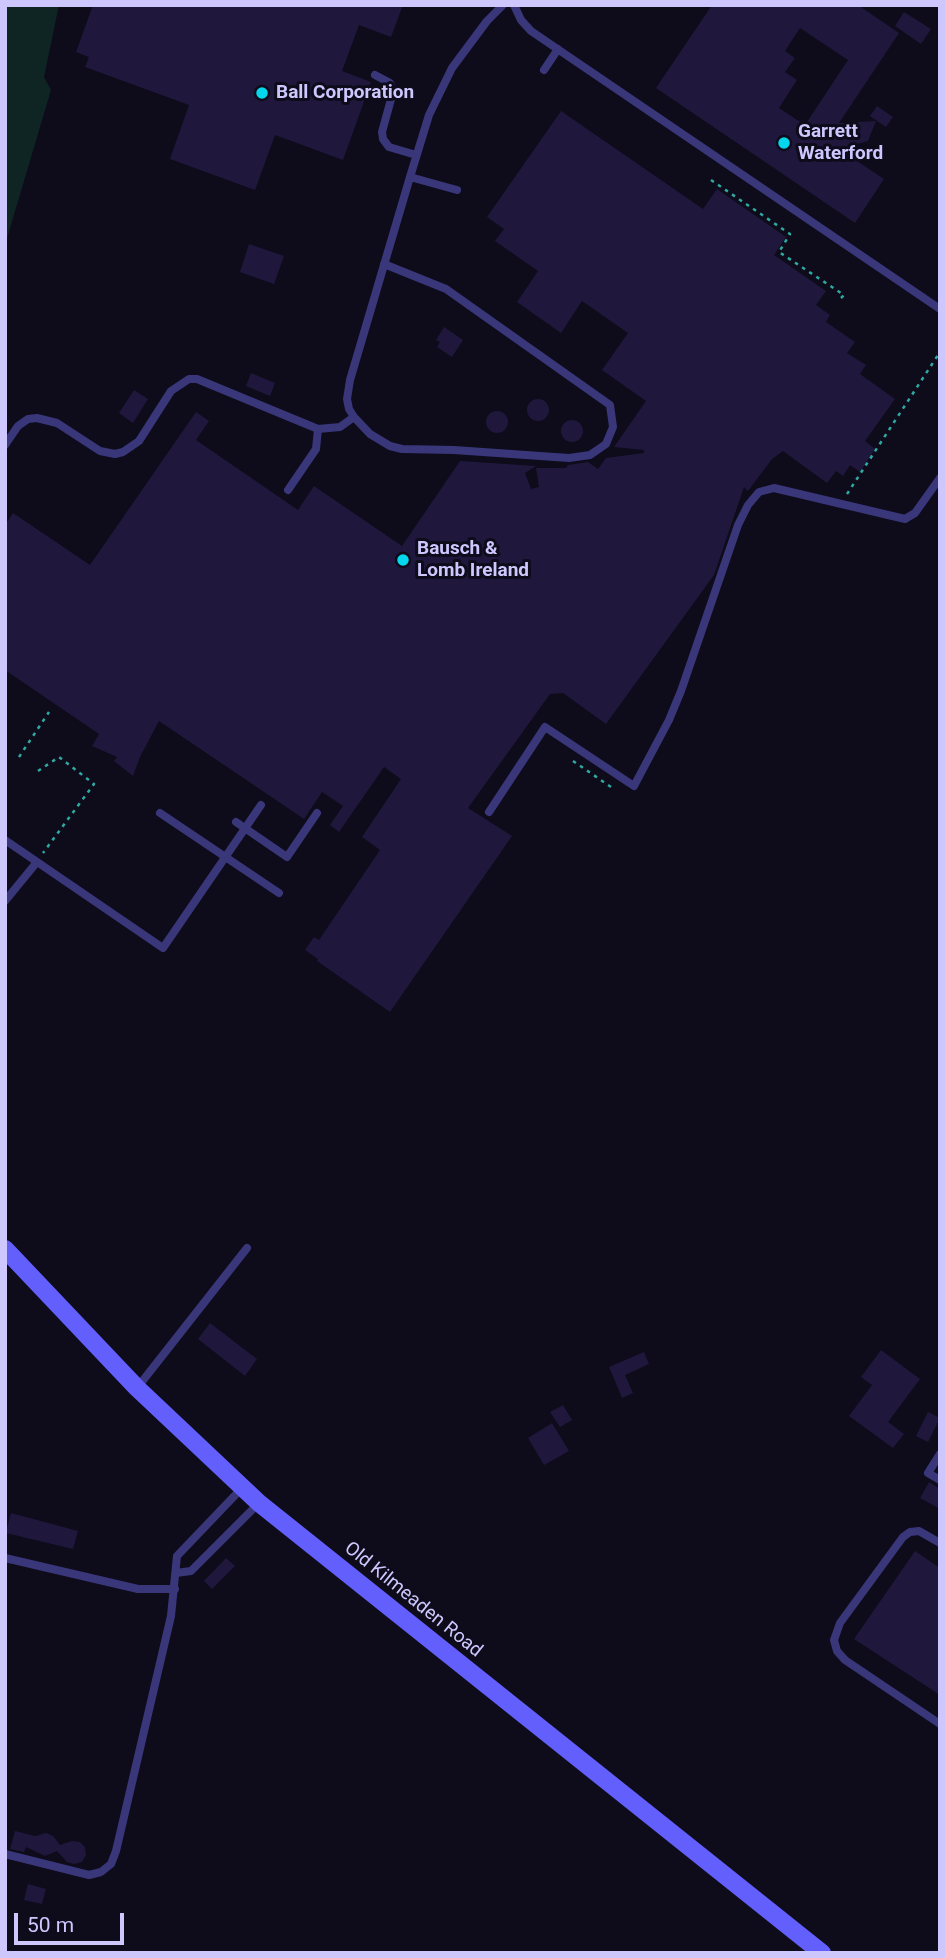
<!DOCTYPE html>
<html>
<head>
<meta charset="utf-8">
<style>
	body { margin:0 }
	#map { position:relative; width:945px; height:1958px; overflow:hidden; background:#0e0b1b; font-family:Roboto,sans-serif }
	canvas { display:block }
	.frame { position:absolute; inset:0; border:7px solid #cdc7fe; pointer-events:none }
	.scale { position:absolute; left:14px; top:1913px; width:110px; height:32px; box-sizing:border-box; border:4px solid #cdc7fe; border-top:0; padding-left:9px; font-size:21px; line-height:24px; white-space:nowrap; color:#cdc7fe; -webkit-text-stroke:5px #0e0b1b; paint-order:stroke }
</style>
</head>
<body>
<div id="map">
<canvas width="945" height="1958"></canvas>
<div class="frame"></div>
<div class="scale">50 m</div>
</div>
<script>
const ctx = document.querySelector('canvas').getContext('2d');
ctx.lineJoin = 'round';
function fill(path, color) { ctx.fillStyle = color; ctx.fill(path, 'evenodd'); }
const shape = rows => new Path2D(rows.map(r => 'M' + r).join(''));
function strokePath(path, color, width, dash) { ctx.strokeStyle = color; ctx.lineWidth = width; ctx.lineCap = dash ? 'butt' : 'round'; ctx.setLineDash(dash || []); ctx.stroke(path); }
function write(font, color, halo, rows, align = 'center') {
  ctx.font = font + ' Roboto,sans-serif'; ctx.lineWidth = 6; ctx.setLineDash([]); ctx.textBaseline = 'middle'; ctx.strokeStyle = halo; ctx.fillStyle = color; for (const [text, x, y, turn = 0] of rows) {
    ctx.save(); ctx.translate(x, y); ctx.rotate((+turn || 0) * Math.PI / 180); ctx.textAlign = isNaN(turn) ? turn : align; if (halo) ctx.strokeText(text, 0, 0); ctx.fillText(text, 0, 0); ctx.restore();
  }
}
const green = shape([
	[5,5,59,5,44,77,51,90,5,245]
]);
const building = shape([
	[93,5,403,5,391,37,359,25,342,71,371,82,343,160,275,135,255,190,170,159,189,105,85,67,89,57,76,52],
	[712,5,858,5,899,33,839,123,876,121,868,141,839,149,884,179,855,223,656,88],
	[800,28,848,60,805,125,779,108,797,80,785,72,795,58,785,51],
	[904,12,931,29,921,44,895,26],
	[877,106,893,117,886,127,870,116],
	[561,111,703,209,717,189,786,237,774,255,826,291,816,305,830,315,826,322,855,342,847,353,866,365,860,374,895,399,865,441,875,449,860,472,850,465,843,476,836,471,827,483,783,451,772,459,748,491,744,487,714,575,606,724,563,693,550,694,468,808,512,836,390,1012,317,961,318,959,305,950,314,937,319,940,380,850,362,837,401,779,384,767,339,832,330,825,343,806,322,792,304,819,159,721,140,757,133,776,114,761,117,757,92,746,99,734,5,670,5,525,13,513,90,565,196,412,209,421,196,440,298,510,314,486,402,546,460,461,536,466,525,473,531,489,539,487,536,468,566,468,568,465,588,462,598,469,606,458,644,453,644,450,614,447,646,401,602,370,628,333,582,301,561,333,517,302,538,271,495,241,504,229,487,217],
	[249,244,284,256,274,284,240,272],
	[444,327,463,340,452,357,437,347,440,342,436,340],
	[251,373,275,383,270,396,246,386],
	[134,390,148,399,133,423,119,413],
	'527 410a11 11 0 1 1 22 0a11 11 0 1 1-22 0Z',
	'486 422a11 11 0 1 1 22 0a11 11 0 1 1-22 0Z',
	'561 431a11 11 0 1 1 22 0a11 11 0 1 1-22 0Z',
	[210,1323,257,1359,245,1376,198,1339],
	[881,1350,920,1379,888,1422,904,1434,893,1448,849,1416,872,1385,861,1377],
	[644,1352,649,1364,625,1375,633,1393,622,1398,609,1367],
	[563,1405,572,1420,560,1427,550,1412],
	[928,1412,940,1418,928,1442,916,1436],
	[552,1423,569,1451,544,1465,528,1438],
	[929,1482,940,1489,940,1509,920,1498],
	[11,1513,78,1531,73,1549,6,1533],
	[915,1551,940,1568,940,1695,854,1639],
	[226,1558,235,1566,212,1589,204,1581],
	[15,1831,35,1836,46,1833,53,1836,60,1845,72,1841,80,1842,85,1847,86,1855,82,1862,74,1864,67,1862,57,1851,45,1856,26,1847,24,1852,10,1849],
	[28,1884,46,1889,42,1904,24,1900]
]);
const path = shape([
	[711,180,790,234,779,252,844,295,841,298],
	[847,494,940,352],
	[19,757,49,712],
	[573,761,611,787,613,785],
	[38,771,59,757,94,784,43,853]
]);
const lane = shape([
	[514,5,521,20,531,31,940,309],
	[544,70,558,49],
	[375,75,390,83,393,92,382,132,383,139,389,147,416,155],
	[410,177,457,190],
	[384,264,446,289,610,405,613,427,606,444,590,455,569,458,454,450,402,449,390,446,370,434,354,417,349,409,347,399,350,380,410,177,429,115,452,68,487,21,503,5],
	[5,445,18,426,28,419,37,418,57,423,100,451,115,454,123,452,139,441,171,391,189,379,197,379,318,429,340,427,354,417],
	[288,490,316,449,318,429],
	[489,812,545,727,634,786,669,720,681,691,738,525,748,505,759,492,774,488,905,519,915,513,940,478],
	[160,813,279,893],
	[236,822,287,857,317,813],
	[5,840,163,948,261,805],
	[5,901,37,862],
	[137,1388,247,1248],
	[940,1454,928,1473,940,1480],
	[940,1543,919,1531,910,1532,903,1537,840,1623,834,1640,837,1651,845,1660,940,1724],
	[5,1558,138,1589,175,1589],
	[176,1573,191,1571,259,1503],
	[5,1854,89,1875,101,1872,111,1864,116,1851,171,1616,177,1556,242,1488]
]);
const secondary = shape([
	[5,1249,137,1388,259,1503,822,1953]
]);
const markers = [
	[262,93,7,"#04d7ed"],
	[784,143,7,"#04d7ed"],
	[403,560,7,"#04d7ed"]
];
const poiNames = [
	["Ball Corporation",276,93],
	["Garrett",798,132],
	["Waterford",798,154],
	["Bausch &",417,549],
	["Lomb Ireland",417,571]
];
const streetNames = [
	["Old Kilmeaden Road",413,1600,39]
];
fill(green, '#0f2524');
fill(building, '#1f183c');
strokePath(path, '#2eaaa2', 2.5, [3.5, 5]);
strokePath(lane, '#39377a', 8);
strokePath(secondary, '#625ffc', 18);
for (const [x, y, r, color] of markers) { const dot = new Path2D(); dot.arc(x, y, r, 0, 2 * Math.PI); ctx.fillStyle = color; ctx.fill(dot); strokePath(dot, '#0e0b1b', 2.5); }
write('bold 19px', '#cdc7fe', '#0e0b1b', poiNames, 'left');
write('19px', '#cdc7fe', '#0e0b1b', streetNames);
</script>
</body>
</html>
